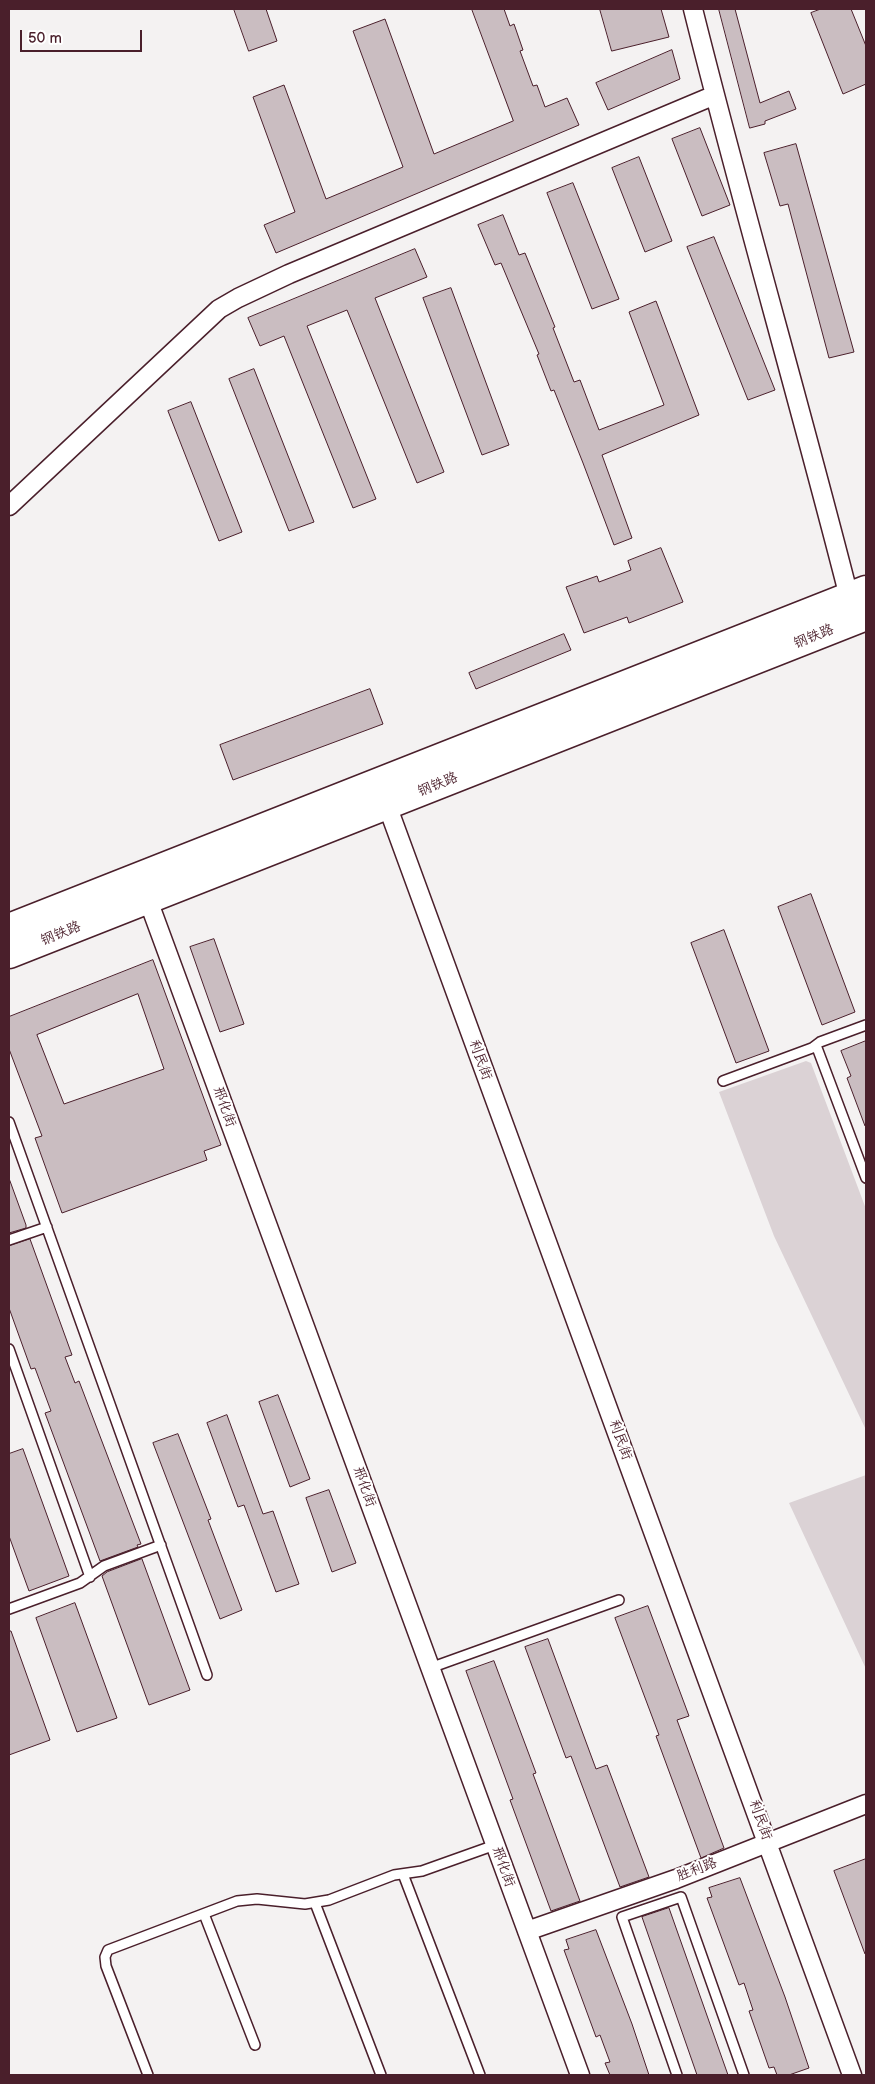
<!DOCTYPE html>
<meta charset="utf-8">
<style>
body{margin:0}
#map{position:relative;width:875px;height:2084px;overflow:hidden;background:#f4f2f2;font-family:"Balsamiq Sans",sans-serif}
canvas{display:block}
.frame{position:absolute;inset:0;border:10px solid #4a1f2b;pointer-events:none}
.scale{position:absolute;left:20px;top:30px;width:122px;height:22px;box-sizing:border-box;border:2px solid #4a1f2b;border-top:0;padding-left:6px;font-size:15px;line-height:18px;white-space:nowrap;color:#4a1f2b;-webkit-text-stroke:4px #fff;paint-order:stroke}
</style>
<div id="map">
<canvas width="875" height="2084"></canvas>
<div class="frame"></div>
<div class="scale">50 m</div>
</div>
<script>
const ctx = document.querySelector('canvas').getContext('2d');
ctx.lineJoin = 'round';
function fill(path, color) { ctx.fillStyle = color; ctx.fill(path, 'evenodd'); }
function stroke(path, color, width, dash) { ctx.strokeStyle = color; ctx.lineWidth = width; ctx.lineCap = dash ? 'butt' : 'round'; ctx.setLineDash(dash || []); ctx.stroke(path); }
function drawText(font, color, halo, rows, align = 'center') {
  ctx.font = font + ' "Balsamiq Sans","LXGW WenKai TC",sans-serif'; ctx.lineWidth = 4; ctx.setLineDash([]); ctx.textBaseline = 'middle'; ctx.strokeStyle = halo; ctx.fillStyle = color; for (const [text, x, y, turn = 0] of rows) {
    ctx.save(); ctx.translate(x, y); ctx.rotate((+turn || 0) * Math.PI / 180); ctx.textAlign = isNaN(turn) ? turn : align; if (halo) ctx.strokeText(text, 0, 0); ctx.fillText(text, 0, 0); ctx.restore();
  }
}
const green = new Path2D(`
 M806,1061L811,1063L866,1209V1430L774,1236L719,1092Z
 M866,1475V1669L789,1503Z`);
const building = new Path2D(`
 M234,9H266L277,41L249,51Z
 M472,9H504L510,26L514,24L523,50L520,51L533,86L537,85L545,107L567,98L579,125L276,253L264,225L295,212L253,97L284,85L326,199L403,167L353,31L385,19L434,154L513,121Z
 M600,9H661L669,37L612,51Z
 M719,9H735L760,103L789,91L796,109L765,121V124L750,128Z
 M821,9H851L866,46V84L843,94L811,13Z
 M672,50L680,79L608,110L596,83Z
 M700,128L730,205L702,216L672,139Z
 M796,144L854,352L829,358L788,204L780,206L764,153Z
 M639,157L672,241L645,252L612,168Z
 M573,183L619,299L592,309L547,193Z
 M503,215L519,255L525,253L555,327L553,328L574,382L580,380L599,430L664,405L629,312L656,301L699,415L602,455L632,538L614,545L583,463L554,390L551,391L537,355L539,354L501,263L495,265L478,225Z
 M714,237L775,390L748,400L687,247Z
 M415,249L427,277L375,298L444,472L417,483L347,310L307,326L376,499L353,508L284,336L260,346L248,318Z
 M451,288L509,445L482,455L423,298Z
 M254,369L314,522L289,531L229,379Z
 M191,402L242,532L219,541L168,411Z
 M661,548L683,602L629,623L627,617L584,633L566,587L597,576L599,582L631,570L628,561Z
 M564,634L571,650L476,689L469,673Z
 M370,689L383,724L233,780L220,745Z
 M811,894L855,1012L822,1025L778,907Z
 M724,930L769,1051L736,1063L691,943Z
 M214,939L244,1024L220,1032L190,947Z
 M153,960L221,1145L204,1151L207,1160L62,1213L35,1138L42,1136L9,1049V1017ZM138,994L164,1069L64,1104L37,1035Z
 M866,1041V1126H865L847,1078L851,1076L841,1051Z
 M10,1181L26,1225V1228L9,1233V1182Z
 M30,1239L72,1355L65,1357L75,1383L79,1381L141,1544L137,1545L138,1547L100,1561L45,1413L51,1411L35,1368L31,1369L9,1308V1246Z
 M278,1395L310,1479L290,1487L259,1402Z
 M227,1415L263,1514L273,1511L299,1584L276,1592L244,1505L238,1507L207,1423Z
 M178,1434L211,1519L208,1520L242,1610L220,1619L153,1443Z
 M23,1449L69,1576L29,1591L9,1536V1454Z
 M329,1490L356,1563L332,1572L306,1498Z
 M142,1559L190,1690L149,1705L102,1576L107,1572Z
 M75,1603L117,1718L77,1732L36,1618Z
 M648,1606L689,1716L677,1720L724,1848L701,1858L656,1736L659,1735L615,1618Z
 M9,1631H11L50,1740L9,1755Z
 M548,1639L596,1769L607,1765L649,1877L620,1887L571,1756L566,1758L525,1647Z
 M494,1661L536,1773L533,1774L580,1901L551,1911L510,1800L513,1799L466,1671Z
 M866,1859V1954H865L834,1871Z
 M740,1878L785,1997L809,2068L789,2075H777L774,2067L769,2068L749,2011L753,2010L744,1983L739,1985L707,1898L712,1897L709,1888Z
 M669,1908L728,2075H697L642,1917Z
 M596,1930L632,2024L649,2075H610L605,2063L610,2062L600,2035L596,2037L564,1950L569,1949L566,1940Z`);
const service = new Path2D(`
 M816,1045L866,1178
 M723,1081L812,1048L820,1042L866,1025
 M9,1122L207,1675
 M9,1240L47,1227
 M9,1349L90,1577
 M9,1609L80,1583L104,1566L161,1545
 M430,1668L619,1600
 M403,1874L480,2075
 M315,1903L381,2075
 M204,1914L255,2045
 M148,2075L106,1966L105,1957L108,1950L237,1901L257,1899L305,1904L329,1900L394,1875L422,1871L495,1845
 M677,2075L622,1917L681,1897L744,2075`);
const minor = new Path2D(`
 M693,9C742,206 799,400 849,597
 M9,506L219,309L238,298L289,274L715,95
 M387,805L852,2075
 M148,900L580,2075
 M527,1931L676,1879L866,1804`);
const primary = new Path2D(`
 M9,928L866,590
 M9,954L866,616`);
const streetNames = [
 ["钢铁路",814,637,-22],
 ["钢铁路",438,785,-22],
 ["钢铁路",61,934,-22],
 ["利民街",480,1060,70],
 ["邢化街",224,1107,70],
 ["利民街",620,1440,70],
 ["邢化街",364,1487,70],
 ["利民街",760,1820,70],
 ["邢化街",503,1867,70],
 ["胜利路",697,1870,-21]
];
fill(green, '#dbd2d5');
fill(building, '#cabdc1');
stroke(building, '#4a1f2b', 1);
stroke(service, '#4a1f2b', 12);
stroke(minor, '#4a1f2b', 21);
stroke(primary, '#4a1f2b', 31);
stroke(service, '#fff', 9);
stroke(minor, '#fff', 18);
stroke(primary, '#fff', 28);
drawText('14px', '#4a1f2b', '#fff', streetNames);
</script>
